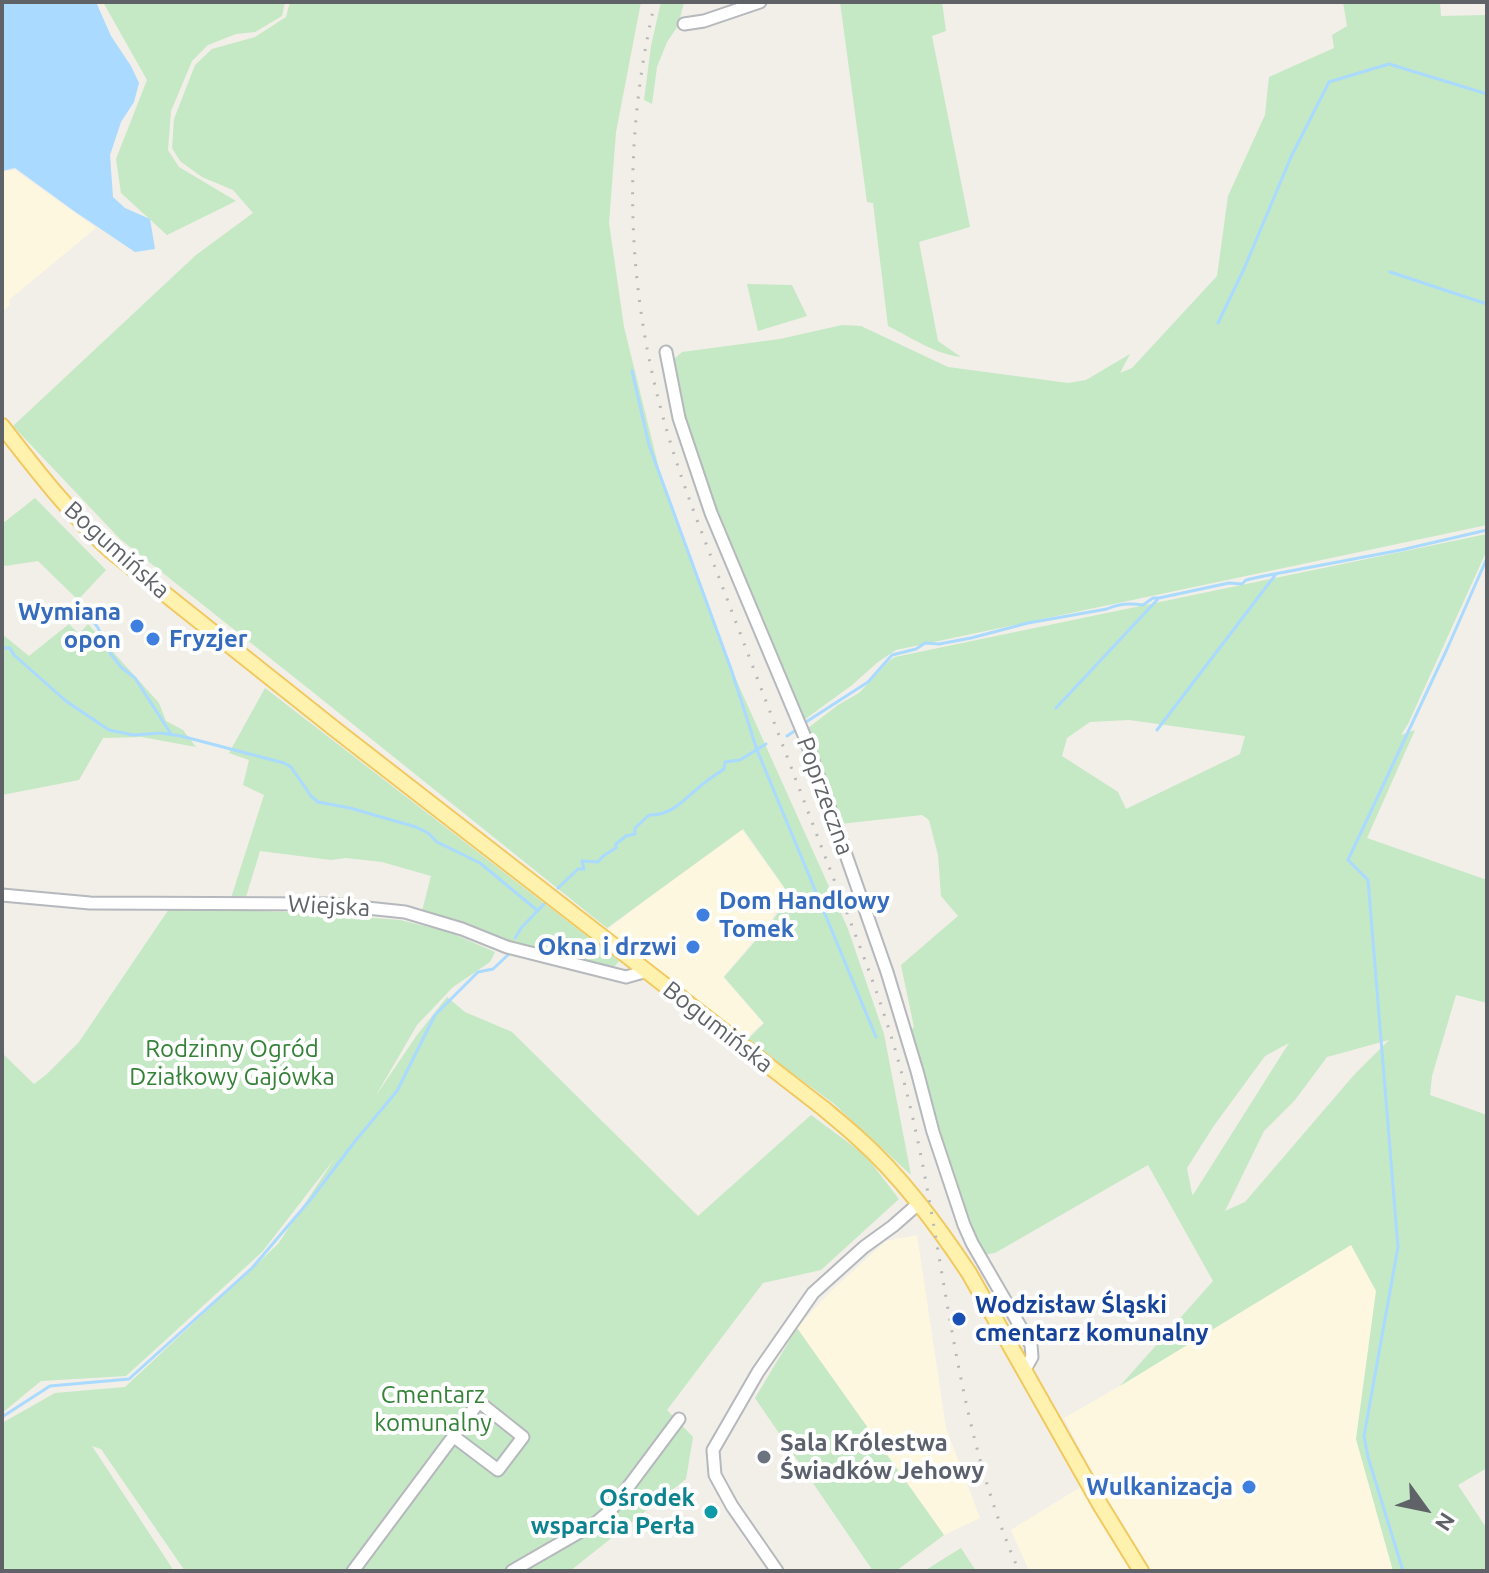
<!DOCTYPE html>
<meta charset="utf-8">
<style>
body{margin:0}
#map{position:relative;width:1489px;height:1573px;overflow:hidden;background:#f1efe8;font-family:Ubuntu,sans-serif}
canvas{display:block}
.frame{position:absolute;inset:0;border:4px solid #5f6368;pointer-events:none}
.north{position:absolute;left:1385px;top:1469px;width:80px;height:80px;-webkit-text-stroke:6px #fff;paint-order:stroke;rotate:123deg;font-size:22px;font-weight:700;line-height:32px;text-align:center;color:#5f6368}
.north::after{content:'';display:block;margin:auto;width:28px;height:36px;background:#5f6368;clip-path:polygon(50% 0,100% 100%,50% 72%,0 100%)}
</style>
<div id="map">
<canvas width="1489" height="1573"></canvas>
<div class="frame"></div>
<div class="north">N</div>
</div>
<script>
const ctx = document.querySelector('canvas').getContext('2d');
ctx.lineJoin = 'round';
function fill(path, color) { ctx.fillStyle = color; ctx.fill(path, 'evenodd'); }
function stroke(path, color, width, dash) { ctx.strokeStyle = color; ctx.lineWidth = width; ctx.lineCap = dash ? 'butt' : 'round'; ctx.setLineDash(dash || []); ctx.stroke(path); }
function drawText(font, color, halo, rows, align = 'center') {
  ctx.font = font + ' Ubuntu,sans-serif'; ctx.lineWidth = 8; ctx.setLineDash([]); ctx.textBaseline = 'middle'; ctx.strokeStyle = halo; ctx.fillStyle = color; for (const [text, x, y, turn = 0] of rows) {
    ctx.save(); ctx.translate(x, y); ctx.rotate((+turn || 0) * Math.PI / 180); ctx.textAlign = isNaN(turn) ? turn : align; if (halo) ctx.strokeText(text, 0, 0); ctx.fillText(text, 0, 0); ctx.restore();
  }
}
const commercial = new Path2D(`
 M15,170L96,228L9,300L10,305L2,313V172Z
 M742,830L788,894L771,920L723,977L763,1023L744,1040L607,930L671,880Z
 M917,1235L946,1428L980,1518L944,1535L797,1328L829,1293L886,1241Z
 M1351,1244L1376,1291L1356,1439L1393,1571H1029L1011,1530L1095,1478L1064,1418L1120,1386Z`);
const green = new Path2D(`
 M103,2H285L282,16L255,32L236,34L208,45L192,61L171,111L168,150L179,167L236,201L167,235L121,193L116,159L147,80Z
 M290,2H641L616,132L609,223L624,327L663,485L738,684L848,929L884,1034L911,1175L833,1103L747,1040L764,1023L724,977L772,922L789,894L743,829L607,928L314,693L120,539L13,426L196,255L253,213L233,190L202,177L180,161L172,148L174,119L195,65L212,49L255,37L286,17Z
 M661,2H684L678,26L667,42L657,67L652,104L644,100L651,46Z
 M840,2H942L946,31L932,36L970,227L919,242L938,341L961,357C935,354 912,338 888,326L873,203L867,202Z
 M1343,2H1440L1441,16L1487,15V525L896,650L878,662L852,685L804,720L725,534L688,432L672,361L682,352L780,339L842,325L861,326L948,367L1068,383L1086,380L1130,354L1120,373L1132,368L1217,276L1228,196L1265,115L1269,77L1334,48L1332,35L1347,26Z
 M747,284L792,285L807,316L758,331Z
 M35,498L106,570L78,600L38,561L5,566L2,561V524Z
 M1487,534V550L1408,724L1401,735L1415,730L1367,838L1487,880V1003L1456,995L1432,1076L1430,1095L1487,1115V1468L1458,1485L1487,1529V1571H1393L1356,1439L1376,1291L1351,1245L1120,1386L1213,1281L1148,1165L995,1253L982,1255L941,1139L910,1031L914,1027L901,965L958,916L941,896L938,855L929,820L922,815L840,824L808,728L838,705L859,693L889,661L895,657ZM1129,720L1245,736L1240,754L1126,809L1118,792L1062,756L1067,738L1090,722ZM1389,1040L1354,1075L1245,1202L1225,1211L1264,1131L1295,1100L1327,1057ZM1289,1043L1193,1195L1192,1194L1187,1168L1213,1127L1265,1056Z
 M69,624L79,634L88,624L159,703L166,721L183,730L196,747L142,737L103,738L79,780L2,795V634L29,656Z
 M265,688L619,961L614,967L594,965L509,944L471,927L422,911L431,876L382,862L346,858L331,860L260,851L245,900L231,898L264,795L243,785L249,760L229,753Z
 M169,909L296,912L400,920L449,932L495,952L490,962L453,987L417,1025L375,1097L417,1035L447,997L465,1012L512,1032L698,1216L811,1115L865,1155L899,1199L821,1270L763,1283L667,1410L693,1437L686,1479L570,1571H185L101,1449L92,1446L174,1571H2V1423L55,1393L125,1387L278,1244L335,1158L262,1252L126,1376L41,1381L2,1413V1053L34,1084L47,1074L79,1042Z
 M797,1328L944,1535L896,1571H873L755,1398Z
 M961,1548L976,1571H924Z`);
const water = new Path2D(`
 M2,2H96L111,36L131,66L139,83L134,102L121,122L110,155L113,197L125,208L150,219L155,249L135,252L74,211L15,168L2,171Z`);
const stream = new Path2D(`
 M1390,272L1487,304
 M1218,323L1244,269L1291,157L1329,82L1389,64L1487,94
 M632,371L649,445L731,669L757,750L876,1037
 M82,605L98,628L110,653L121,667L135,678L171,734
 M2,648H10L14,655L66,701L109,730L133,735L161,733L181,736L284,763L291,767L311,796L318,802L350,808L416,827L428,833L437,842L480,863L538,911
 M1056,708L1157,600
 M806,722L868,682L892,655L916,649L925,643L939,644L971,638L1028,623L1107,609C1119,603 1130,603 1143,605L1153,598H1159L1229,583L1242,584L1246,580L1264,576L1401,550L1487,530
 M1157,730L1276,574
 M787,736L796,730
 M558,888L578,869H584L582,861L598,862L603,856L616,848V844L626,836L635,834V828L649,815C673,816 685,798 703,784C709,779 717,774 724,769L725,762L740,760L766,744
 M515,938L522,927L544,904
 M2,1417L50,1386L129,1379L252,1268L311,1199L356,1140L397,1091L435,1015L478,972L493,969L509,954
 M1403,1571L1368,1457L1364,1436L1398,1247L1368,880L1348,860L1447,649L1487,558`);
const minor = new Path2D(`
 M684,24L704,21L760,2
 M666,352L679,418L711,513L804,735L887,972L917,1071L933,1132L964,1225L972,1243L1031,1345L1032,1357L1024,1371
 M2,895L90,903L329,904L405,912L462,929L507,947L614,974L626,977L647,971
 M353,1571L479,1402L523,1437L498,1470L453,1436
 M512,1571L597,1522L611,1510L679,1419
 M777,1571L732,1506L715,1475L713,1450L758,1372L813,1293L864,1247L893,1226L918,1204`);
const major = new Path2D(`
 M2,426C36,470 70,514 111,551L336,730L823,1108C835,1118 846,1127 857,1137C901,1176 937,1225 969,1273L1101,1506L1141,1571`);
const rail = new Path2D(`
 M655,2C625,129 625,262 656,390C666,431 679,472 694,512C737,625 780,738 823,851C850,922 880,993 900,1067C946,1233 948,1411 1019,1571`);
const markers = [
 [137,626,8,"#3f7fe0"],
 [153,639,8,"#3f7fe0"],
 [703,915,8,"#3f7fe0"],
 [693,947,8,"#3f7fe0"],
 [959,1319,8,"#1a4fb4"],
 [764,1457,8,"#6b7280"],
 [1249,1487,8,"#3f7fe0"],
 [711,1512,8,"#0f9aa8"]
];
const streetNames = [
 ["Bogumińska",117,550,42],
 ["Poprzeczna",825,796,70],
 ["Wiejska",329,906,3],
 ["Bogumińska",718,1027,38]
];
const shopNames = [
 ["Wymiana",121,612],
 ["opon",121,640],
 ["Fryzjer",169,639,"left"],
 ["Dom Handlowy",719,901,"left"],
 ["Tomek",719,929,"left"],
 ["Okna i drzwi",677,947],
 ["Wulkanizacja",1233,1487]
];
const parkNames = [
 ["Rodzinny Ogród",232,1049],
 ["Działkowy Gajówka",232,1077],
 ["Cmentarz",433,1395],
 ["komunalny",433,1423]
];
const transitNames = [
 ["Wodzisław Śląski",975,1305],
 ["cmentarz komunalny",975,1333]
];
const worshipNames = [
 ["Sala Królestwa",780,1443],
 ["Świadków Jehowy",780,1471]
];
const cultureNames = [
 ["Ośrodek",695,1498],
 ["wsparcia Perła",695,1526]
];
fill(commercial, '#fef7e0');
fill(green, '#c5e8c5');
fill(water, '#aadaff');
stroke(stream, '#aadaff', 3);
stroke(minor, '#b5b8bc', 15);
stroke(major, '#f2c960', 18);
stroke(minor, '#fff', 11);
stroke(major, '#fff2af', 14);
stroke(rail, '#b6b7b8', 3, [2, 10]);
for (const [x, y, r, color] of markers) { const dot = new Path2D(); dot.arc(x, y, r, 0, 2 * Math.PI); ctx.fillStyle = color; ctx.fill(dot); stroke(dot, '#fff', 3); }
drawText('24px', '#5f6368', '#fff', streetNames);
drawText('bold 24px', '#366cbe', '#fff', shopNames, 'right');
drawText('24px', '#348238', '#fff', parkNames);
drawText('bold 24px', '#164399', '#fff', transitNames, 'left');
drawText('bold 24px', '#5b616d', '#fff', worshipNames, 'left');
drawText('bold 24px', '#0d838f', '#fff', cultureNames, 'right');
</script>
